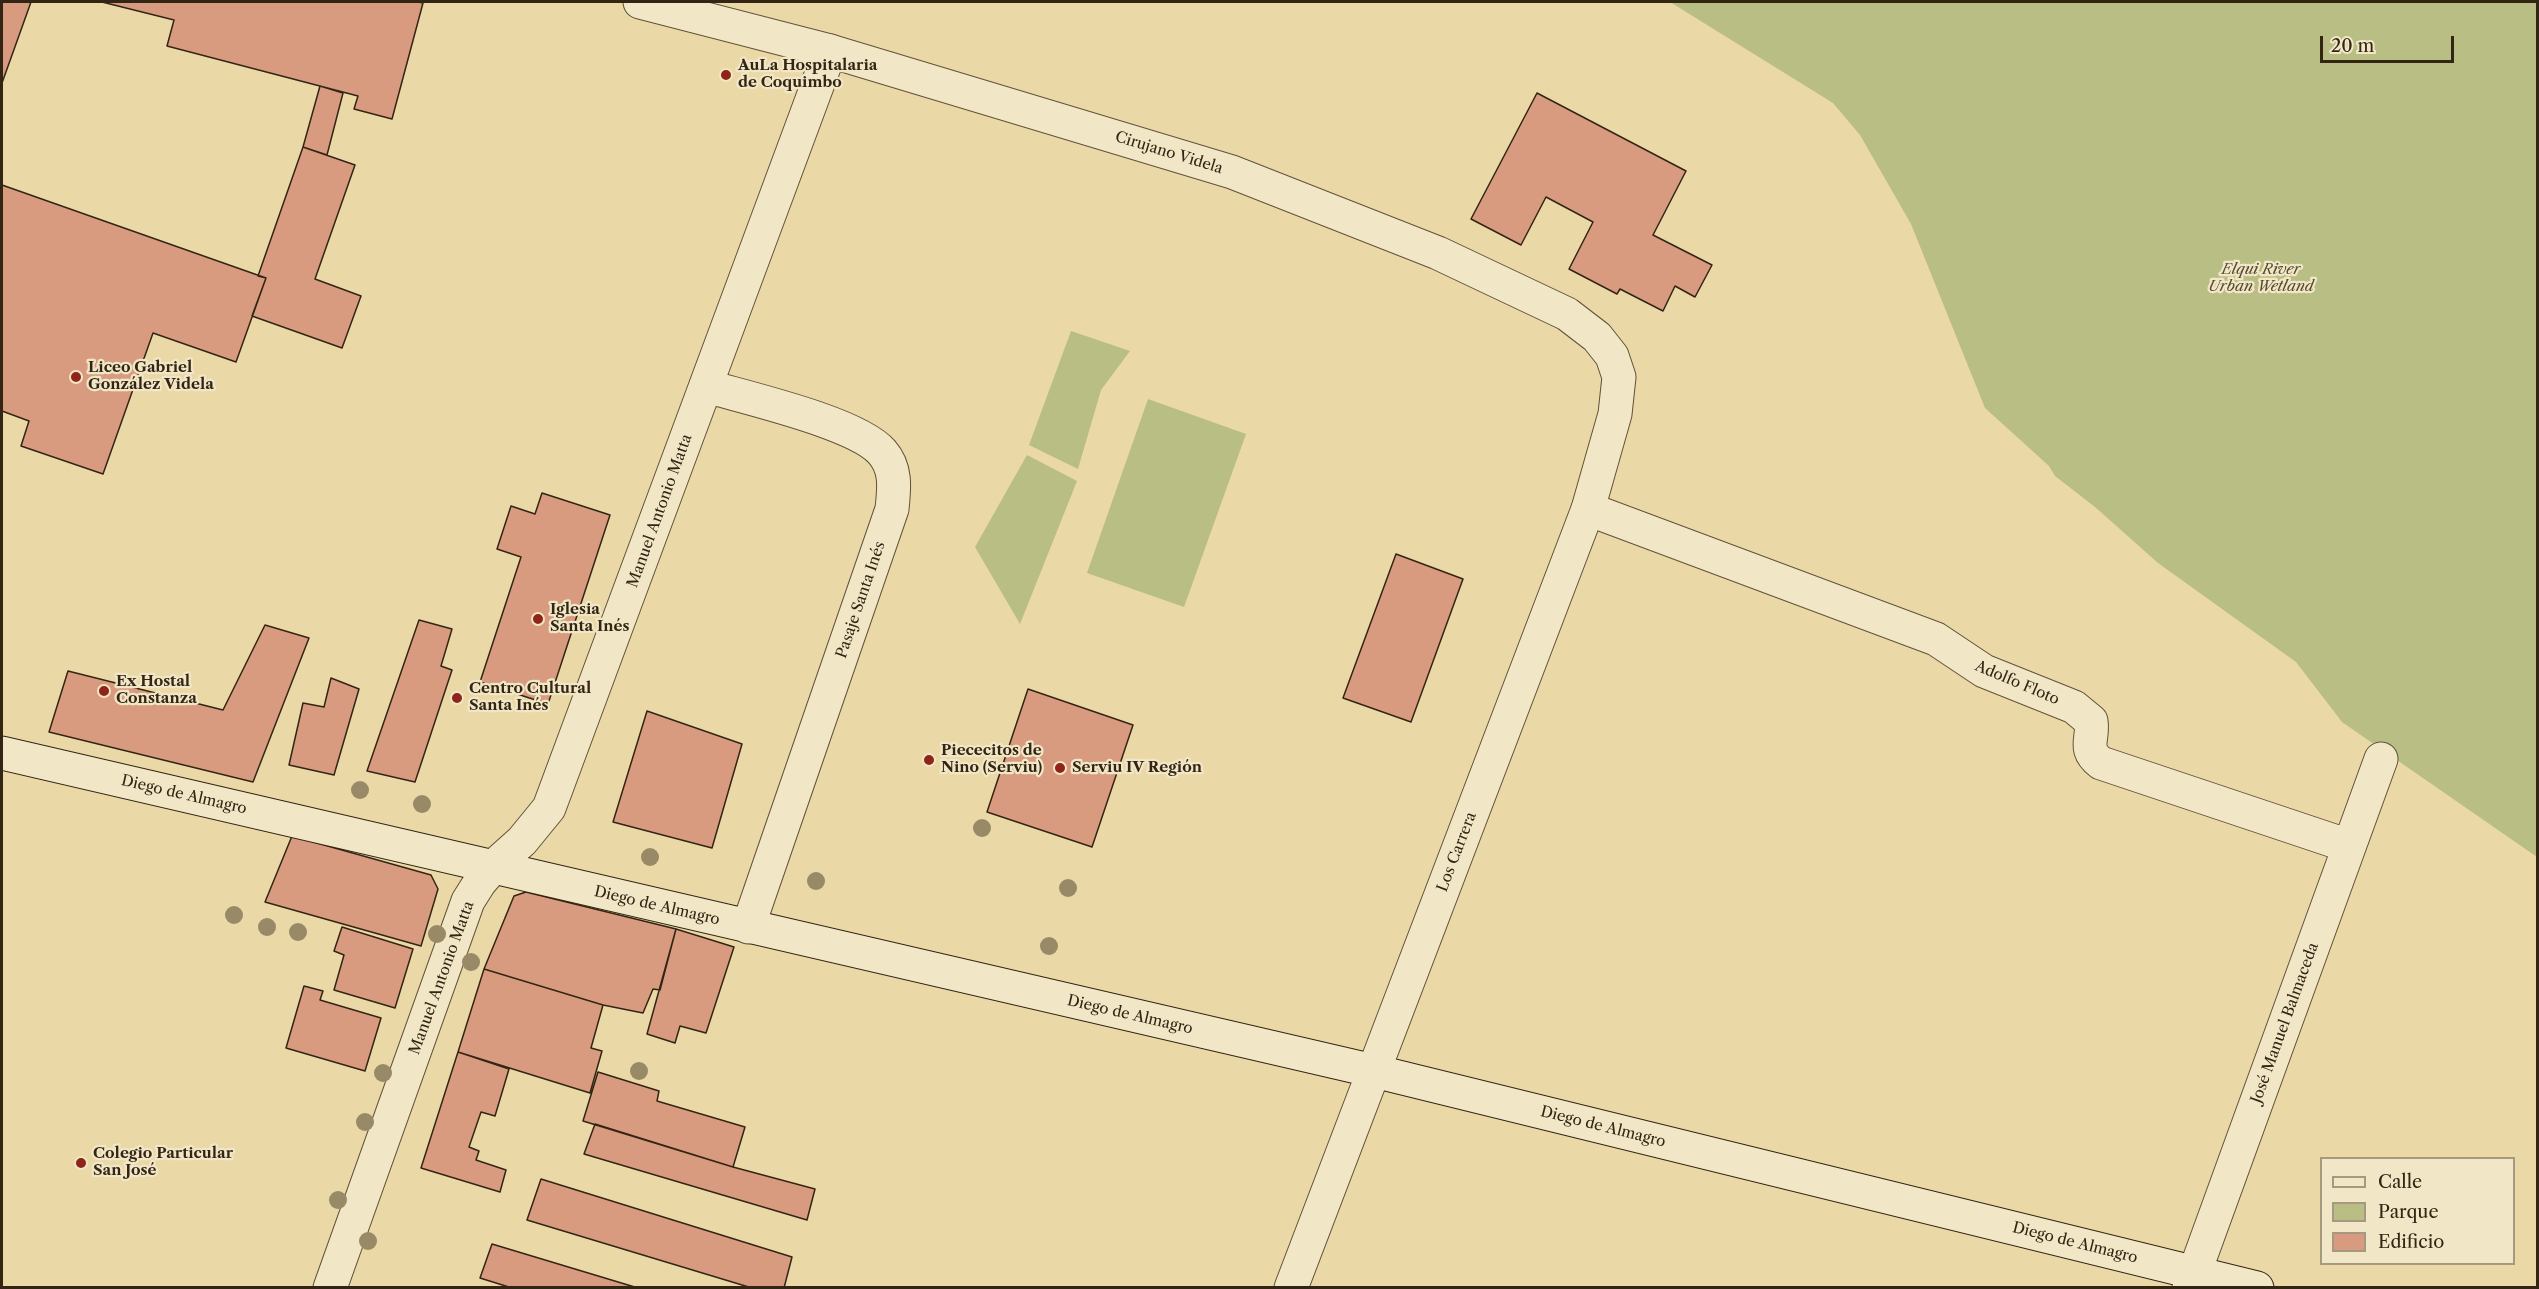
<!DOCTYPE html>
<meta charset="utf-8">
<style>
body{margin:0}
#map{position:relative;width:2539px;height:1289px;overflow:hidden;background:#ead8a7;font-family:"Libre Caslon Text",serif}
canvas{display:block}
.frame{position:absolute;inset:0;border:3px solid #332514;pointer-events:none}
.legend{position:absolute;left:2320px;top:1157px;width:195px;height:108px;box-sizing:border-box;background:#f1e6c6;border:2px solid #a5997f;margin:0;padding:8px 10px;list-style:none;font-size:18px;color:#332514}
.legend li{display:flex;align-items:center;gap:12px;height:30px}
.legend b{width:30px;border:2px solid #a5997f}
.scale{position:absolute;left:2320px;top:36px;width:134px;height:27px;box-sizing:border-box;border:3px solid #332514;border-top:0;padding-left:8px;font-size:18px;line-height:21px;white-space:nowrap;color:#332514;-webkit-text-stroke:4px #f1e6c6;paint-order:stroke}
</style>
<div id="map">
<canvas width="2539" height="1289"></canvas>
<div class="frame"></div>
<ul class="legend">
<li><b style="height:8px;background:#f1e6c6"></b>Calle</li>
<li><b style="height:16px;background:#b9be85"></b>Parque</li>
<li><b style="height:16px;background:#d89b7f"></b>Edificio</li>
</ul>
<div class="scale">20 m</div>
</div>
<script>
const ctx = document.querySelector('canvas').getContext('2d');
ctx.lineJoin = 'round';
function fill(path, color) { ctx.fillStyle = color; ctx.fill(path, 'evenodd'); }
function stroke(path, color, width, dash) { ctx.strokeStyle = color; ctx.lineWidth = width; ctx.lineCap = dash ? 'butt' : 'round'; ctx.setLineDash(dash || []); ctx.stroke(path); }
function drawText(font, color, halo, rows, align = 'center') {
  ctx.font = font + ' "Libre Caslon Text",serif'; ctx.lineWidth = 4.5; ctx.setLineDash([]); ctx.textBaseline = 'middle'; ctx.strokeStyle = halo; ctx.fillStyle = color; for (const [text, x, y, turn = 0] of rows) {
    ctx.save(); ctx.translate(x, y); ctx.rotate((+turn || 0) * Math.PI / 180); ctx.textAlign = isNaN(turn) ? turn : align; if (halo) ctx.strokeText(text, 0, 0); ctx.fillText(text, 0, 0); ctx.restore();
  }
}
const green = new Path2D(`
 M1670,2H2537V857L2342,722L2296,662L2158,563L2095,507L2055,476L2049,466L1985,408L1911,224L1860,135L1833,103Z
 M1071,331L1130,351L1101,390L1078,469L1029,445Z
 M1148,399L1246,434L1184,607L1087,573Z
 M1027,455L1077,481L1020,624L975,547Z`);
const building = new Path2D(`
 M2,2H31L2,83Z
 M102,2H418L423,3L392,119L354,109L358,96L167,46L174,20Z
 M320,86L343,93L327,155L303,147Z
 M1537,93L1686,171L1653,235L1712,265L1695,297L1675,286L1663,311L1620,289L1617,294L1569,269L1593,222L1546,197L1521,245L1471,219Z
 M303,147L355,165L315,279L361,296L342,348L252,316L266,278L258,276Z
 M2,185L266,278L236,362L153,333L103,474L21,446L29,421L2,411Z
 M542,493L610,515L548,704L480,682L521,557L497,549L511,506L535,514Z
 M1396,554L1463,579L1411,722L1343,698Z
 M419,620L452,629L441,666L452,670L415,782L367,771Z
 M265,625L309,638L253,782L49,732L68,671L223,710Z
 M331,678L359,689L334,775L289,765L303,703L324,707Z
 M1028,689L1133,725L1092,847L987,812Z
 M647,711L742,744L712,848L613,822Z
 M292,836L431,875L438,889L421,946L265,902Z
 M526,892L676,929L660,990L653,989L643,1013L603,1005L484,969L514,896Z
 M342,927L413,949L395,1008L334,990L344,955L334,951Z
 M676,929L734,947L706,1033L680,1026L675,1043L647,1034Z
 M484,969L603,1005L591,1048L602,1051L590,1093L458,1052Z
 M304,986L323,991L320,1000L381,1018L365,1071L286,1048Z
 M458,1052L509,1069L495,1116L481,1112L469,1147L479,1151L476,1160L506,1170L500,1192L421,1168Z
 M598,1072L659,1091L657,1101L745,1127L733,1167L583,1121Z
 M595,1124L733,1167L815,1189L807,1220L584,1154Z
 M541,1179L792,1257L784,1288H752L527,1220Z
 M492,1244L638,1288H512L480,1278Z`);
const minor = new Path2D(`
 M706,386C747,398 857,423 882,452C897,469 894,489 892,509L748,927
 M1588,509L1936,639L1984,671L2074,707L2091,721C2094,740 2082,748 2101,763L2349,846
 M493,867L522,841L549,808L830,51
 M2189,1288L2381,759`);
const tertiary = new Path2D(`
 M640,2L830,51L1232,172L1438,253L1567,314L1597,337L1612,356L1619,377L1615,414L1588,509L1291,1288
 M330,1288L468,901L480,882L493,867`);
const secondary = new Path2D(`
 M2,753L1374,1071L2257,1288`);
const trees = [
 [360,790],
 [422,804],
 [982,828],
 [650,857],
 [816,881],
 [1068,888],
 [234,915],
 [267,927],
 [298,932],
 [437,934],
 [1049,946],
 [471,962],
 [639,1071],
 [383,1073],
 [365,1122],
 [338,1200],
 [368,1241]
];
const markers = [
 [726,75,6,"#8f2418"],
 [76,377,6,"#8f2418"],
 [538,619,6,"#8f2418"],
 [104,691,6,"#8f2418"],
 [457,698,6,"#8f2418"],
 [929,760,6,"#8f2418"],
 [1060,768,6,"#8f2418"],
 [81,1163,6,"#8f2418"]
];
const poiNames = [
 ["AuLa Hospitalaria",738,66],
 ["de Coquimbo",738,83],
 ["Liceo Gabriel",88,368],
 ["González Videla",88,385],
 ["Iglesia",550,610],
 ["Santa Inés",550,627],
 ["Ex Hostal",116,682],
 ["Constanza",116,699],
 ["Centro Cultural",469,689],
 ["Santa Inés",469,706],
 ["Piececitos de",941,751],
 ["Nino (Serviu)",941,768],
 ["Serviu IV Región",1072,768],
 ["Colegio Particular",93,1154],
 ["San José",93,1171]
];
const streetNames = [
 ["Cirujano Videla",1169,153,17],
 ["Manuel Antonio Matta",660,511,-70],
 ["Pasaje Santa Inés",861,600,-71],
 ["Adolfo Floto",2017,683,23],
 ["Diego de Almagro",184,795,13],
 ["Los Carrera",1457,852,-69],
 ["Diego de Almagro",657,906,13],
 ["Manuel Antonio Matta",442,978,-70],
 ["Diego de Almagro",1130,1015,13],
 ["José Manuel Balmaceda",2285,1023,-70],
 ["Diego de Almagro",1603,1127,14],
 ["Diego de Almagro",2075,1243,14]
];
const parkNames = [
 ["Elqui River",2261,270],
 ["Urban Wetland",2261,287]
];
fill(green, '#b9be85');
fill(building, '#d89b7f');
stroke(building, '#332514', 1.5);
stroke(minor, '#615239', 35);
stroke(tertiary, '#615239', 35);
stroke(secondary, '#332514', 35);
stroke(minor, '#f1e6c6', 33);
stroke(tertiary, '#f1e6c6', 33);
stroke(secondary, '#f1e6c6', 33);
ctx.fillStyle = '#988a66';
for (const [x, y] of trees) { ctx.beginPath(); ctx.arc(x, y, 9, 0, 2 * Math.PI); ctx.fill(); }
for (const [x, y, r, color] of markers) { const dot = new Path2D(); dot.arc(x, y, r, 0, 2 * Math.PI); ctx.fillStyle = color; ctx.fill(dot); stroke(dot, '#f1e6c6', 2); }
drawText('bold 15px', '#332514', '#f1e6c6', poiNames, 'left');
drawText('15px', '#332514', '#f1e6c6', streetNames);
drawText('italic 15px', '#544b30', '#f1e6c6', parkNames);
</script>
